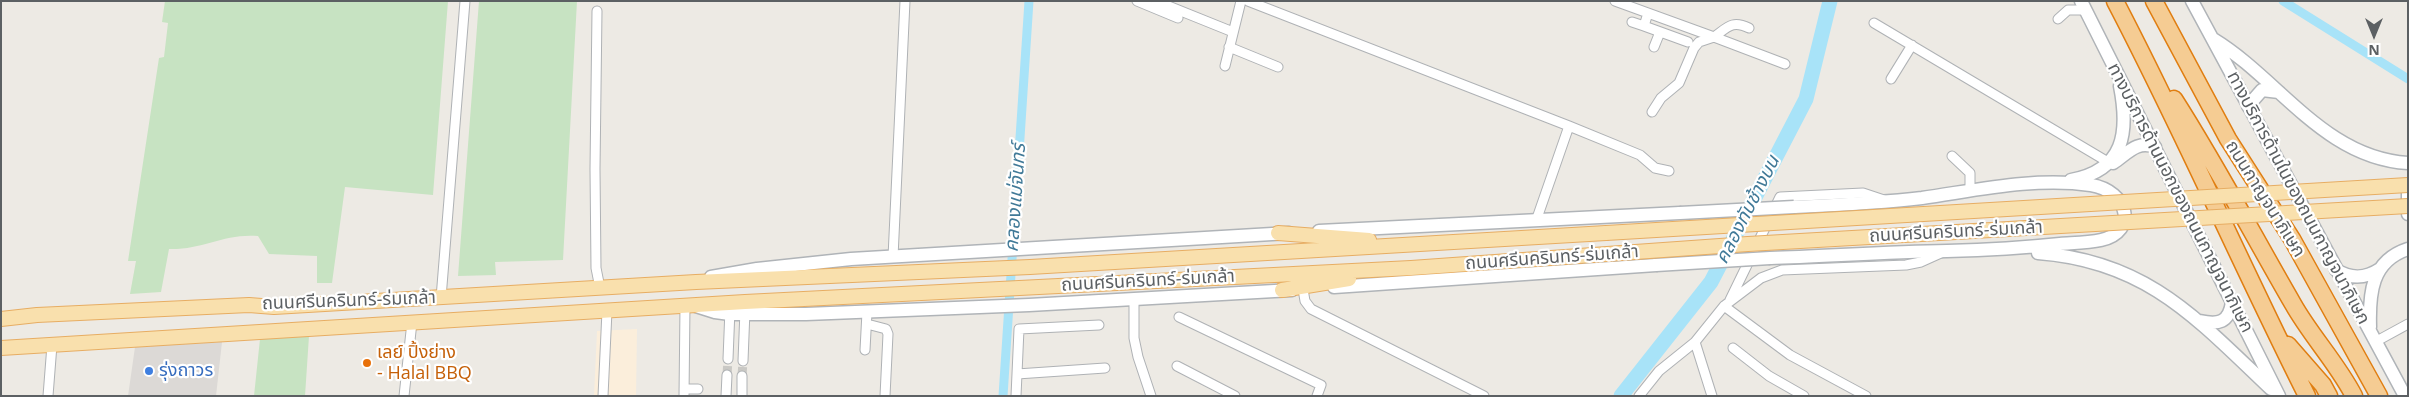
<!DOCTYPE html>
<meta charset="utf-8">
<style>
body{margin:0}
#map{position:relative;width:2409px;height:397px;overflow:hidden;background:#edeae4;font-family:"Open Sans",sans-serif}
canvas{display:block}
.frame{position:absolute;inset:0;border:2px solid #5c6063;pointer-events:none}
.north{position:absolute;left:2349px;top:10px;width:50px;height:50px;-webkit-text-stroke:4px #fff;paint-order:stroke;rotate:180deg;font-size:14px;font-weight:700;line-height:20px;text-align:center;color:#5c6063}
.north::after{content:'';display:block;margin:auto;width:18px;height:22px;background:#5c6063;clip-path:polygon(50% 0,100% 100%,50% 72%,0 100%)}
</style>
<div id="map">
<canvas width="2409" height="397"></canvas>
<div class="frame"></div>
<div class="north">N</div>
</div>
<script>
const ctx = document.querySelector('canvas').getContext('2d');
ctx.lineJoin = 'round';
function fill(path, color) { ctx.fillStyle = color; ctx.fill(path, 'evenodd'); }
function stroke(path, color, width, dash) { ctx.strokeStyle = color; ctx.lineWidth = width; ctx.lineCap = dash ? 'butt' : 'round'; ctx.setLineDash(dash || []); ctx.stroke(path); }
function drawText(font, color, halo, rows, align = 'center') {
  ctx.font = font + ' "Open Sans","Noto Sans Thai",sans-serif'; ctx.lineWidth = 4.5; ctx.setLineDash([]); ctx.textBaseline = 'middle'; ctx.strokeStyle = halo; ctx.fillStyle = color; for (const [text, x, y, turn = 0] of rows) {
    ctx.save(); ctx.translate(x, y); ctx.rotate((+turn || 0) * Math.PI / 180); ctx.textAlign = isNaN(turn) ? turn : align; if (halo) ctx.strokeText(text, 0, 0); ctx.fillText(text, 0, 0); ctx.restore();
  }
}
const commercial = new Path2D(`
 M637,329L636,396H594L597,331Z`);
const industrial = new Path2D(`
 M222,342L216,396H128L135,347Z`);
const green = new Path2D(`
 M165,1H448L433,195L345,187L332,283H317V256L269,254L258,236C225,233 202,250 169,249L161,292L130,294L136,261H128L159,58L164,57L168,23L162,22Z
 M479,1H577L563,260L495,262L496,275L458,276Z
 M309,336L305,396H254L260,339Z`);
const canal = new Path2D(`
 M2283,1L2408,79
 M1003,396L1029,1`);
const river = new Path2D(`
 M1621,396L1711,282L1806,99L1830,1`);
const minorTunnel = new Path2D(`
 M727,375L728,359
 M742,376L743,361`);
const minor = new Path2D(`
 M1137,1L1178,18
 M1156,1L1233,32
 M1248,1L1569,126L1640,155L1655,168L1669,171
 M1615,1L1714,37C1728,27 1732,20 1749,28
 M597,11L595,169L596,268L600,288
 M2058,19L2068,10H2086
 M1632,22L1644,26L1648,13
 M1874,23L2108,162
 M1644,26L1688,42
 M1229,47L1278,67
 M1654,47L1660,32
 M1225,66L1241,1
 M1891,79L1912,45
 M1652,112L1661,98L1679,83L1694,48L1699,42L1714,37L1785,64
 M1952,156L1970,173V191
 M1536,221L1569,126
 M893,257L905,1
 M1303,289L1305,301L1311,309L1484,396
 M441,298L465,1
 M1134,299V338L1138,357L1151,396
 M1730,300L1780,197L1863,193L1884,200
 M1724,306L1790,355L1866,396
 M1179,317L1321,385L1317,396
 M867,324L886,329L888,334L885,396
 M1695,342L1712,396
 M2375,342L2408,324
 M1733,348L1769,376L1804,396
 M865,350L867,312
 M728,359L730,309
 M743,361L745,310
 M1177,366L1235,396
 M1017,374L1105,368
 M684,389H698
 M48,396L52,345
 M404,396L412,322
 M603,396L607,311
 M684,396L685,306
 M726,396L727,375
 M742,396V376
 M1016,396L1019,329L1099,325
 M1639,396L1659,371L1695,342L1724,306L1761,278L1782,270L1906,265L1921,262L1941,253`);
const secondary = new Path2D(`
 M2081,1L2279,396
 M2192,1L2405,396
 M2213,39C2279,79 2324,158 2408,163
 M2248,106L2262,90L2279,92
 M2113,163C2128,153 2137,140 2155,147
 M2071,180C2125,170 2129,132 2120,86
 M2408,187V214
 M1319,231L1680,213
 M2038,253C2147,261 2197,319 2271,389
 M1770,258C1829,256 1888,252 1947,251C1985,250 2022,248 2060,244C2073,243 2088,243 2101,240C2139,231 2128,191 2091,185C2034,177 1978,190 1922,198C1880,203 1837,205 1794,207
 M2336,270C2351,279 2365,279 2380,269
 M711,277L757,269L851,259L1289,233
 M1334,287L1656,265
 M696,306L715,312L730,314H806L1029,305L1292,290
 M2200,321C2218,325 2229,323 2232,302
 M2370,327C2369,294 2371,261 2408,249`);
const primary = new Path2D(`
 M1278,233L1369,240
 M1282,290L1349,279
 M1,319L37,315L249,305L274,307L696,282L1030,267L1606,233
 M1,348L745,302L1411,268L1607,254`);
const motorway = new Path2D(`
 M2115,1C2183,131 2241,265 2307,396
 M2154,1L2228,139L2292,239L2379,396
 M2174,99C2217,166 2253,235 2293,304C2311,336 2337,363 2354,396
 M2288,345L2323,385L2329,396`);
const secondaryBridge = new Path2D(`
 M1680,213L1794,207
 M1656,265L1770,258`);
const primaryBridge = new Path2D(`
 M1606,233L2408,185
 M1607,254L1748,244L2408,206`);
const markers = [
 [367,363,5,"#e8710a"],
 [149,371,5,"#3f7fe0"]
];
const streetNames = [
 ["ทางบริการด้านนอกของถนนกาญจนาภิเษก",2180,198,63],
 ["ทางบริการด้านในของถนนกาญจนาภิเษก",2298,198,62],
 ["ถนนกาญจนาภิเษก",2265,199,58],
 ["ถนนศรีนครินทร์-ร่มเกล้า",1956,232,-3],
 ["ถนนศรีนครินทร์-ร่มเกล้า",1552,258,-4],
 ["ถนนศรีนครินทร์-ร่มเกล้า",1148,281,-3],
 ["ถนนศรีนครินทร์-ร่มเกล้า",349,301,-2]
];
const foodNames = [
 ["เลย์ ปิ้งย่าง",377,353],
 ["- Halal BBQ",377,374]
];
const shopNames = [
 ["รุ่งถาวร",159,371]
];
const waterNames = [
 ["คลองแม่จันทร์",1016,198,-86],
 ["คลองทับช้างบน",1748,210,-63]
];
fill(commercial, '#fbeedb');
fill(industrial, '#dcd9d6');
fill(green, '#c7e3c2');
stroke(canal, '#a8e3f8', 9);
stroke(river, '#a8e3f8', 15);
stroke(minorTunnel, '#c9c8c4', 9, [9, 4.5]);
stroke(minor, '#afb2b5', 11);
stroke(secondary, '#b0b4b8', 15);
stroke(primary, '#e7ad63', 16);
stroke(motorway, '#e07e11', 19);
stroke(minor, '#fff', 9);
stroke(secondary, '#fff', 12);
stroke(primary, '#f9e0ad', 14);
stroke(motorway, '#f5cc93', 16);
stroke(secondaryBridge, '#b0b4b8', 15, []);
stroke(primaryBridge, '#e7ad63', 16, []);
stroke(secondaryBridge, '#fff', 12);
stroke(primaryBridge, '#f9e0ad', 14);
for (const [x, y, r, color] of markers) { const dot = new Path2D(); dot.arc(x, y, r, 0, 2 * Math.PI); ctx.fillStyle = color; ctx.fill(dot); stroke(dot, '#fff', 2); }
drawText('18px', '#5c6063', '#fff', streetNames);
drawText('18px', '#c56008', '#fff', foodNames, 'left');
drawText('18px', '#366cbe', '#fff', shopNames, 'left');
drawText('italic 19px', '#417a98', '#fff', waterNames);
</script>
